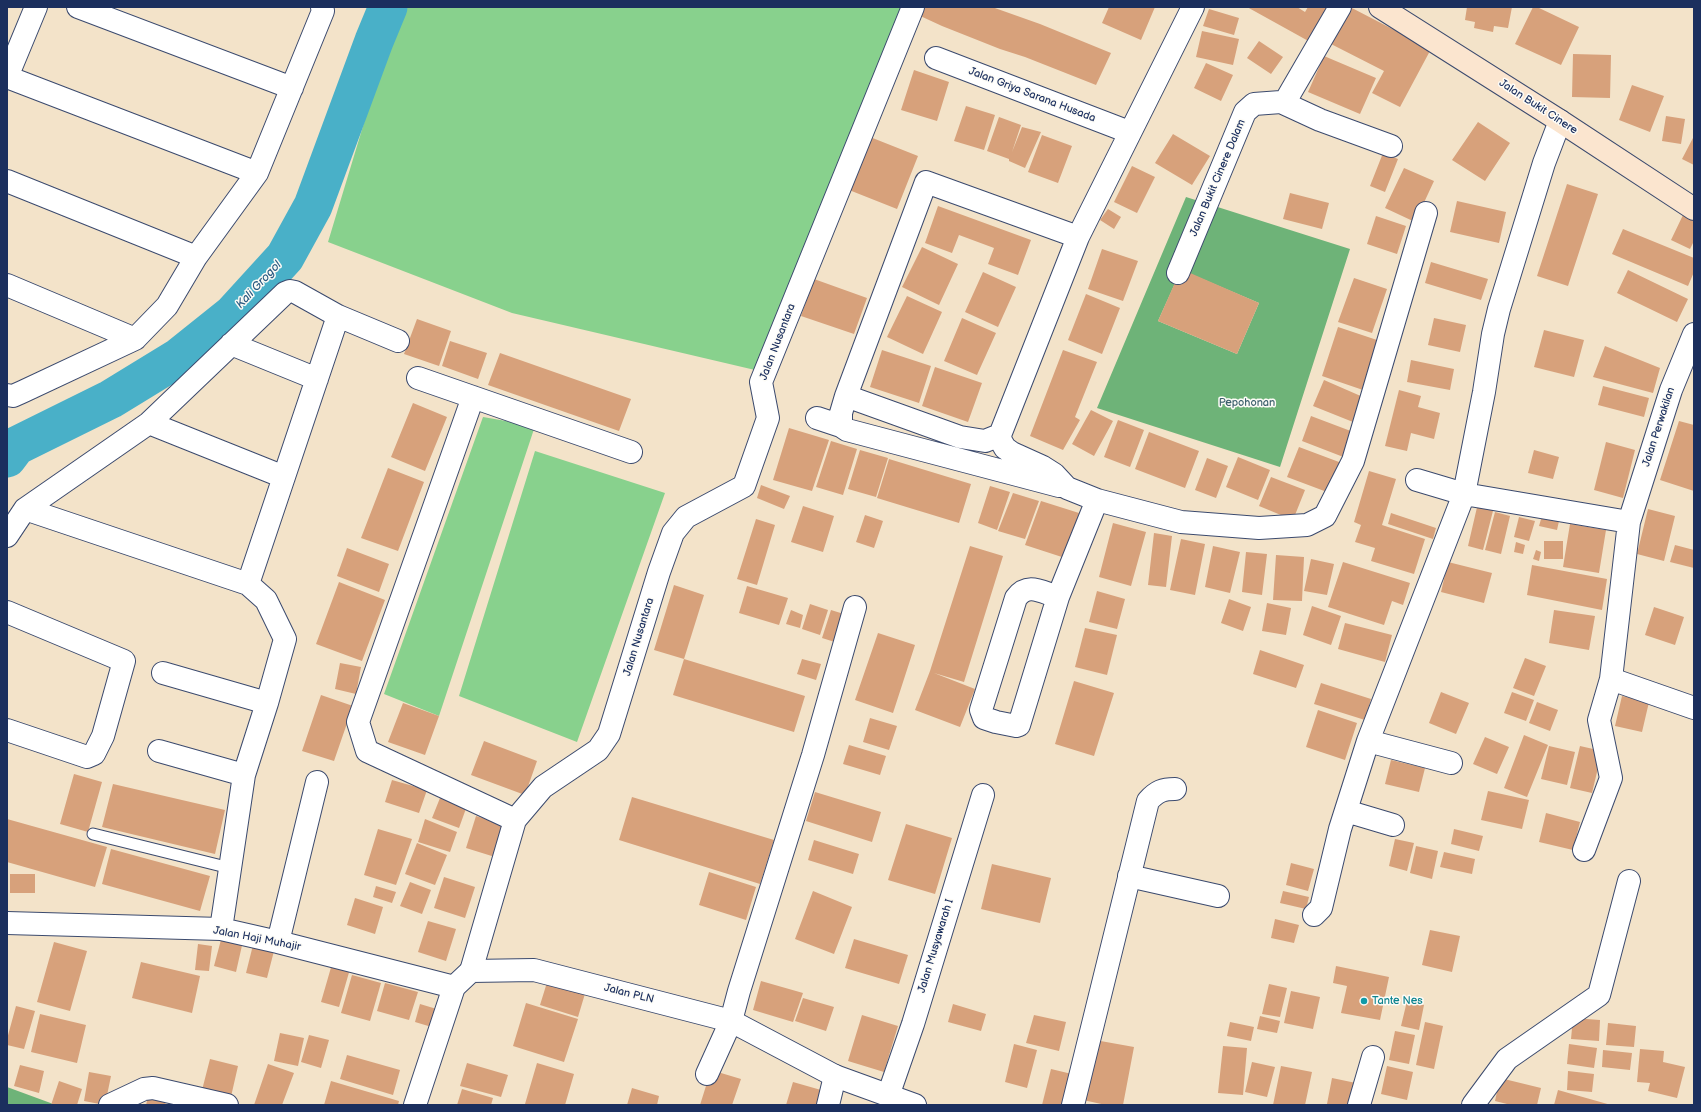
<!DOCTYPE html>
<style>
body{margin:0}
#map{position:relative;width:1701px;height:1112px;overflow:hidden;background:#f3e3c9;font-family:"Balsamiq Sans",sans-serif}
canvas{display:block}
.frame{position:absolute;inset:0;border:8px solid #1b2f5e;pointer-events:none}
</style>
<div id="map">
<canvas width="1701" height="1112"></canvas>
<div class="frame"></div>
</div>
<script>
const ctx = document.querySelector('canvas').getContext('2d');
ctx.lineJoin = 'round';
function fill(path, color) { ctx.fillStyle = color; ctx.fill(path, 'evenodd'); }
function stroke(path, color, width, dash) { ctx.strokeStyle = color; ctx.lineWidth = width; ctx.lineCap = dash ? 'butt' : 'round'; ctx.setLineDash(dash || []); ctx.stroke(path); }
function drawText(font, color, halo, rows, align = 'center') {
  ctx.font = font + ' "Balsamiq Sans",sans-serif'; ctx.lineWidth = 3; ctx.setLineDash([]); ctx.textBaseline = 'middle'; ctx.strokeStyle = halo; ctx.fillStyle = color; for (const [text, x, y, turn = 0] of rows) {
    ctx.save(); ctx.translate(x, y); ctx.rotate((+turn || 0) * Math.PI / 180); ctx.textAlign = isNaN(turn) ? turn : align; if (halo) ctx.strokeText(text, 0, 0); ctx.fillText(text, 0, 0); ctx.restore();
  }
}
const green = new Path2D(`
 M399,7H908L755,370L512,313L328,242Z
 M483,417L535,426L439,716L384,694Z
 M535,451L665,493L577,742L459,696Z`);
const forest = new Path2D(`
 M1186,197L1350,249L1280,467L1097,408ZM1181,270L1259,303L1237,354L1158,321Z
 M7,1087L56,1105H7Z`);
const river = new Path2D(`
 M7,458L16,446L111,399L178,358L233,314L285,257L313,206L374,41L388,7`);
const building = new Path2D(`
 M919,7H992L1040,24L1111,53L1096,85L1025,57L1000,49L942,26L916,14Z
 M1109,7H1155L1141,40L1102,23Z
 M1247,7H1297L1305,12L1308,7H1334L1312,43Z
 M1350,7L1431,49L1400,107L1372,93L1384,71L1331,44Z
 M1467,7H1512L1508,28L1494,26L1493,32L1474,28L1475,22L1465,20Z
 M1533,7H1537L1579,27L1561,65L1515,44Z
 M1209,9L1239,18L1234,35L1203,26Z
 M1202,31L1239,39L1233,65L1196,57Z
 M1259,41L1283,57L1271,74L1247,58Z
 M1573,54L1611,55L1610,98L1572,97Z
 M1324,56L1376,78L1360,114L1308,92Z
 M1206,63L1233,75L1221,101L1194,88Z
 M914,70L949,82L937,121L901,110Z
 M1632,85L1664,96L1650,132L1619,120Z
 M966,106L995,115L984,150L954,141Z
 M1666,116L1685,119L1681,144L1662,141Z
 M999,117L1021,125L1012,152L1022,127L1041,132L1025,168L1009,161V159L987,151Z
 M1478,122L1510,143L1485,181L1452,160Z
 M1173,134L1210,156L1192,185L1155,163Z
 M865,135L918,156L897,209L844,188Z
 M1042,135L1072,146L1058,183L1028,172Z
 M1694,136V165L1682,159Z
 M1383,153L1398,159L1385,192L1370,186Z
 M1132,166L1155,177L1137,213L1114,202Z
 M1404,168L1434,181L1415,222L1385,208Z
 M1567,184L1598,194L1568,286L1537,276Z
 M1290,193L1329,203L1322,229L1283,219Z
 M1457,201L1506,212L1499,243L1450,232Z
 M938,206L1031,240L1018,275L988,264L994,248L959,235L952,253L925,243Z
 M1108,209L1121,217L1114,229L1100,220Z
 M1683,215L1694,220V241L1690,249L1671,240Z
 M1376,216L1406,226L1397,254L1367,244Z
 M1623,229L1694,258V272L1688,286L1612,254Z
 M922,247L958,264L939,305L902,287Z
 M1102,249L1138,261L1123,301L1088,289Z
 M1431,262L1488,279L1481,300L1425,283Z
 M1181,269L1259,303L1237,354L1158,321Z
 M1628,270L1688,299L1677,322L1617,293Z
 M983,272L1016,287L998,327L965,312Z
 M1354,278L1387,289L1372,333L1338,322Z
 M814,279L867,298L854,334L801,316Z
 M1086,294L1120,308L1102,354L1068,340Z
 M907,296L942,312L923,354L887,337Z
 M962,318L996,333L977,375L944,361Z
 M1434,318L1466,325L1460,352L1428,345Z
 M417,319L451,331L439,366L404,354Z
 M1338,327L1380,341L1363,390L1322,376Z
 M1544,330L1584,340L1574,377L1534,367Z
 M450,341L487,353L478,379L442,366Z
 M1605,346L1660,368L1653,393L1593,377Z
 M882,350L931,366L919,403L870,387Z
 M1063,350L1097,362L1075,417L1080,420L1063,450L1030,436Z
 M500,353L631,399L619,431L488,385Z
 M1411,360L1454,369L1450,390L1407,382Z
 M935,367L982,383L968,422L922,406Z
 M1324,380L1363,397L1353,422L1313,406Z
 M1603,386L1649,398L1644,417L1598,405Z
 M1399,390L1421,396L1418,407L1440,413L1434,439L1411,433L1407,451L1385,446Z
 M413,403L447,417L425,471L391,457Z
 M1091,410L1113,421L1094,456L1072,444Z
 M1311,416L1356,433L1346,458L1302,441Z
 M1118,420L1144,430L1130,467L1104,457Z
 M1679,421L1694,425V491L1660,480Z
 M789,428L829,440L812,491L773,480Z
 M1149,432L1199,451L1185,488L1135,469Z
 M831,441L857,449L843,495L816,487Z
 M1606,442L1635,450L1623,498L1594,490Z
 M1299,447L1347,465L1335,495L1287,477Z
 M860,450L888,458L876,497L848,489Z
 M1534,450L1559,457L1553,479L1528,473Z
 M1238,457L1270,470L1258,500L1226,487Z
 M1207,458L1228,466L1216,498L1195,490Z
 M889,459L971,484L959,523L877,498Z
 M388,468L424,482L398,551L361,538Z
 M1369,471L1396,479L1382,525L1425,539L1414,574L1371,561L1375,548L1355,542L1361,525L1354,522Z
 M1271,477L1305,490L1293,520L1259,506Z
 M761,485L790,496L784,509L757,498Z
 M990,486L1010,492L997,530L978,523Z
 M1013,493L1039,501L1025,539L998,531Z
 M1041,501L1079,513L1065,558L1025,545Z
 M1478,503L1494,507L1483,550L1468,546Z
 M803,506L834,516L823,552L791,542Z
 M1648,509L1675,516L1664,561L1637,554Z
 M1495,512L1510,516L1501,554L1485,550Z
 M1391,513L1436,528L1433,539L1388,524Z
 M865,515L883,521L874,548L856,542Z
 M1542,516L1559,521L1557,530L1539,526Z
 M1519,517L1535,521L1529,541L1514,537Z
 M756,519L775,525L757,585L737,579Z
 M1113,523L1146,532L1131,586L1099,577Z
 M1570,524L1606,530L1599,573L1563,567Z
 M1154,533L1172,536L1166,587L1148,585Z
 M1181,539L1205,544L1195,595L1170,590Z
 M1544,541H1563V559H1544Z
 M1516,542L1525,545L1523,554L1514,552Z
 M1675,545L1694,550V568L1670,562Z
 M970,546L1003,556L964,682L934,673L975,689L960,727L915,710L930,671Z
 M1213,546L1240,552L1230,593L1205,587Z
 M347,548L389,564L379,592L337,576Z
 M1536,550L1541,552L1539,561L1533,559Z
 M1246,552L1267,554L1262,595L1242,592Z
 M1276,555L1304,557L1302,601L1273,600Z
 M1311,559L1334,564L1327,595L1304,591Z
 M1343,562L1410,583L1403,605L1392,601L1384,625L1328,607Z
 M1448,562L1492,573L1484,603L1441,592Z
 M1532,565L1607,579L1602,610L1527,595Z
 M339,582L385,600L362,661L316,644Z
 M674,585L704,595L684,659L654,650Z
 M747,586L788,598L779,625L739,613Z
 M1097,591L1125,599L1117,629L1089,622Z
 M1229,599L1251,607L1243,631L1221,623Z
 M1267,603L1291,608L1286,635L1262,631Z
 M810,604L828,610L820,635L802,629Z
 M1312,606L1341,616L1331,645L1303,635Z
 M1654,607L1684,617L1675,645L1645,635Z
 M791,610L803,615L800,628L786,624Z
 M831,610L847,615L838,643L822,638Z
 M1554,610L1595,616L1589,650L1549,643Z
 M1345,623L1392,635L1385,662L1338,649Z
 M1085,628L1117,635L1107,675L1075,667Z
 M878,633L915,645L893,713L855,700Z
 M1260,650L1304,665L1296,688L1253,674Z
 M1525,658L1546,666L1534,696L1513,688Z
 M684,659L805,696L794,732L673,695Z
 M802,659L821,664L816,680L797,674Z
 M340,663L361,667L356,694L335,689Z
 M1074,681L1114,693L1094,756L1055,744Z
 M1321,683L1371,699L1365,720L1314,704Z
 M1441,692L1469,703L1456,734L1429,723Z
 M1512,692L1534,700L1526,721L1504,713Z
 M321,695L353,706L334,761L302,751Z
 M1622,696L1649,702L1642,732L1615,726Z
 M1537,702L1558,710L1550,731L1529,723Z
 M403,703L439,716L425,755L388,742Z
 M1318,710L1357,723L1345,760L1306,747Z
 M870,718L897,726L889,750L863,742Z
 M1524,735L1548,745L1527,797L1504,788Z
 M1485,737L1509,747L1497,774L1473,764Z
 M484,741L537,761L525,795L471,775Z
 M849,745L886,756L880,775L843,764Z
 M1549,746L1575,752L1567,785L1541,779Z
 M1580,746L1602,751L1592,793L1570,788Z
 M1391,760L1425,768L1419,792L1385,784Z
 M74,774L102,782L88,832L60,824Z
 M392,780L427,790L419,813L385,802Z
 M113,784L225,810L215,854L102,827Z
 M1488,791L1529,800L1522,829L1481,820Z
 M815,792L881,812L872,842L806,821Z
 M442,793L468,803L459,828L432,818Z
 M632,797L774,840L760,884L619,840Z
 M1546,813L1580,822L1573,850L1539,842Z
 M476,816L505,825L495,857L466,848Z
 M7,819L107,847L95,887L7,862Z
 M425,819L457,832L450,852L418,842Z
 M906,824L952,838L935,894L888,880Z
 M378,829L412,839L396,885L364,875Z
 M1454,829L1483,836L1479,851L1451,844Z
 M1395,839L1414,843L1407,871L1389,866Z
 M814,840L859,854L853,874L808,860Z
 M417,843L447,855L435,885L405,874Z
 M1416,846L1438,851L1432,879L1410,873Z
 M111,849L210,876L200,911L102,884Z
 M1444,852L1475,859L1472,874L1440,867Z
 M1291,863L1314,869L1308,891L1286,885Z
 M992,864L1051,878L1040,923L981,909Z
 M709,872L756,887L746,920L699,905Z
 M10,874H35V893H10Z
 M444,877L475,887L465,918L434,908Z
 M410,882L431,890L422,914L400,906Z
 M376,886L396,892L392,903L373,897Z
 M813,891L852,907L834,954L795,939Z
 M1283,891L1309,897L1306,909L1280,903Z
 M355,898L383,907L375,934L347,925Z
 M1275,919L1299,925L1294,943L1271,938Z
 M428,921L456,929L446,961L418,952Z
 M1430,930L1460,936L1452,972L1422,965Z
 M222,936L243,941L236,972L214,966Z
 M854,939L908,955L899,984L845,968Z
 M54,942L87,951L70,1011L37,1002Z
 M198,944L212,946L209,971L195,970Z
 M253,945L274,951L267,978L246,973Z
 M141,962L200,976L192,1013L132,998Z
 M332,964L350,969L339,1007L321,1002Z
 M1336,966L1389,977L1380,1020L1341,1013L1347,986L1333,983Z
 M352,975L381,983L370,1021L341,1013Z
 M549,976L587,987L578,1017L540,1005Z
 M761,981L803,993L793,1022L753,1010Z
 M385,983L418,992L409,1020L377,1011Z
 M1269,984L1287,988L1280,1017L1262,1014Z
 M1291,991L1320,997L1313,1029L1284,1023Z
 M803,998L834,1007L826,1031L795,1021Z
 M1407,1001L1424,1005L1419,1030L1401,1026Z
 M526,1003L578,1019L564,1062L513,1046Z
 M420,1004L440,1010L435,1028L415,1022Z
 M953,1004L986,1014L981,1031L948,1022Z
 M16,1006L35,1011L24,1049L7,1045V1039Z
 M40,1014L86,1025L77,1063L31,1052Z
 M862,1015L898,1026L884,1072L848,1061Z
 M1034,1015L1066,1022L1059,1051L1026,1043Z
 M1260,1016L1280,1021L1277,1033L1257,1029Z
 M1573,1018L1600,1020L1599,1041L1571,1039Z
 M1230,1022L1254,1027L1251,1041L1227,1036Z
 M1425,1022L1443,1026L1434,1069L1416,1065Z
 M1608,1023L1636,1026L1634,1047L1606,1045Z
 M1395,1031L1415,1035L1409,1064L1389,1060Z
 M280,1033L304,1038L298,1066L274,1061Z
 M309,1035L329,1040L321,1068L301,1062Z
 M1095,1040L1134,1047L1123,1105H1106L1083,1100Z
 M1014,1044L1037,1050L1027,1088L1005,1082Z
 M1569,1044L1597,1048L1594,1068L1567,1064Z
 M1223,1046L1247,1048L1243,1095L1218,1093Z
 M1640,1049L1664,1051L1663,1062L1685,1067L1677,1098L1648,1091L1650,1083L1637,1082Z
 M1603,1050L1632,1053L1630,1070L1602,1067Z
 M347,1055L400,1070L393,1095L340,1079Z
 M210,1059L238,1066L230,1101L201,1094Z
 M1252,1062L1275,1067L1267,1097L1245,1092Z
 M467,1063L508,1075L501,1097L460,1086Z
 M537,1063L574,1074L565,1105L525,1104Z
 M268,1064L294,1073L282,1105H254Z
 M20,1065L44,1071L39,1093L14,1086Z
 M1281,1066L1312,1072L1305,1105H1273Z
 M1387,1066L1413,1072L1407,1100L1381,1094Z
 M1051,1069L1076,1075L1068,1105H1042Z
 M711,1070L741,1079L732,1105H700Z
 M1568,1071L1594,1074L1592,1092L1567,1090Z
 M89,1072L111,1076L105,1105L84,1101Z
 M1332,1078L1356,1083L1352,1105L1327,1104Z
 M1500,1078L1541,1088L1537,1105H1511L1495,1101Z
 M59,1081L82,1089L77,1105H51Z
 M331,1081L399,1101L398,1105H324Z
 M793,1082L821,1090L816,1105H786Z
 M632,1088L659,1096L657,1105H627Z
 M462,1089L493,1098L491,1105H457Z
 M1558,1090L1611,1105H1554Z
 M148,1097L166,1101L165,1105H146Z`);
const service = new Path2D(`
 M93,834L230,868`);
const minor = new Path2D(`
 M78,7L292,88
 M936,58L1129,132
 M7,77L257,173
 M7,77L36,7
 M1281,102L1320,120L1391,146
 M7,181L196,257
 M1078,237L1193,7
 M1178,273L1245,112L1254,104L1281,102L1286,100L1340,7
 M7,285L135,339
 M231,344L317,379
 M418,378L631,452
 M7,395L13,396L22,392L135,339L167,306L196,257L257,173L323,11L322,7
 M846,396L841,413V426L847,430L1059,486
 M817,418L841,426
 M149,423L284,477
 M1000,435L985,441L960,437L846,396L926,182L1078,237L1000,435L1001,441L1005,448L1012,453L1043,467L1054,474L1067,488L1097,500L1181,522L1259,528L1307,525L1325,516L1353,461L1426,213
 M1417,480L1464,494L1629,522L1611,679L1599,720L1611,778L1584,850
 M25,509L248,584L266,600L285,639L267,703L244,775L221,929
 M1629,522L1671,390L1694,334
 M7,536L25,509L149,423L285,293L290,291L295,292L338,316L398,341
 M248,584L338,316
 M1058,597C1041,592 1028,582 1016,598L981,710L984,718L996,722L1016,726L1019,725L1058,597L1097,500
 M7,612L124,661L103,736L94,754L87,757L7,730
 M163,673L267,703
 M1611,679L1694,708
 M1368,741L1451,763
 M159,751L244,775
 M1346,811L1393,825
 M515,820L543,787L598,750L609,734L659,572L673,533L686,517L744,486L768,418L761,382L913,7
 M1129,876L1218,896
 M1314,915L1321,908L1340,829L1368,741L1464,494L1484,392L1493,334L1499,309L1544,163L1560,121
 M7,923L221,929L278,942L454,987
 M278,942L317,782
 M471,971L515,820L367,751L358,722L473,397
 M707,1074L731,1021L739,991L813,755L855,607
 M888,1096L913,1024L983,795
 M110,1105L144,1089L153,1088L227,1105
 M828,1105L835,1076
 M1073,1105L1148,801C1157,791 1163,789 1175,789
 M1359,1105L1373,1057
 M1473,1105L1507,1059L1599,995L1629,881`);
const tertiary = new Path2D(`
 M415,1105L454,987L471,971L534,970L731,1021L835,1076L915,1105`);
const secondary = new Path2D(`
 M1380,7L1560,121L1694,209`);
const markers = [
 [1364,1001,4,"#0f9aa8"]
];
const streetNames = [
 ["Jalan Griya Sarana Husada",1032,95,21],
 ["Jalan Bukit Cinere",1538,107,33],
 ["Jalan Bukit Cinere Dalam",1218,178,-67],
 ["Jalan Nusantara",778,342,-69],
 ["Jalan Perwakilan",1659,427,-72],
 ["Jalan Nusantara",639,637,-73],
 ["Jalan Haji Muhajir",257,939,11],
 ["Jalan Musyawarah I",936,946,-73],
 ["Jalan PLN",629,994,14]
];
const parkNames = [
 ["Pepohonan",1247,403]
];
const cultureNames = [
 ["Tante Nes",1372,1001]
];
const waterNames = [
 ["Kali Grogol",259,285,-47]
];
fill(green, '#88d18d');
fill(forest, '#6eb378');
stroke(river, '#49b0c8', 39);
fill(building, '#d7a17b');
stroke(service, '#3b4a6e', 13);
stroke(minor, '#3b4a6e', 24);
stroke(tertiary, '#3b4a6e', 24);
stroke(secondary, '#3b4a6e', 24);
stroke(service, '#fff', 11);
stroke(minor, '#fff', 22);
stroke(tertiary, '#fff', 22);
stroke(secondary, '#fbe5cf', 22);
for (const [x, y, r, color] of markers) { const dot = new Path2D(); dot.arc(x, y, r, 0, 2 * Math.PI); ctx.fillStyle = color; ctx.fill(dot); stroke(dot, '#fdfcf7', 1.5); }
drawText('11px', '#1b2f5e', '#fdfcf7', streetNames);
drawText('11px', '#3c606c', '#fdfcf7', parkNames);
drawText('11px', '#0d838f', '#fdfcf7', cultureNames, 'left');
drawText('italic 12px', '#2b5c83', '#fdfcf7', waterNames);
</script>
